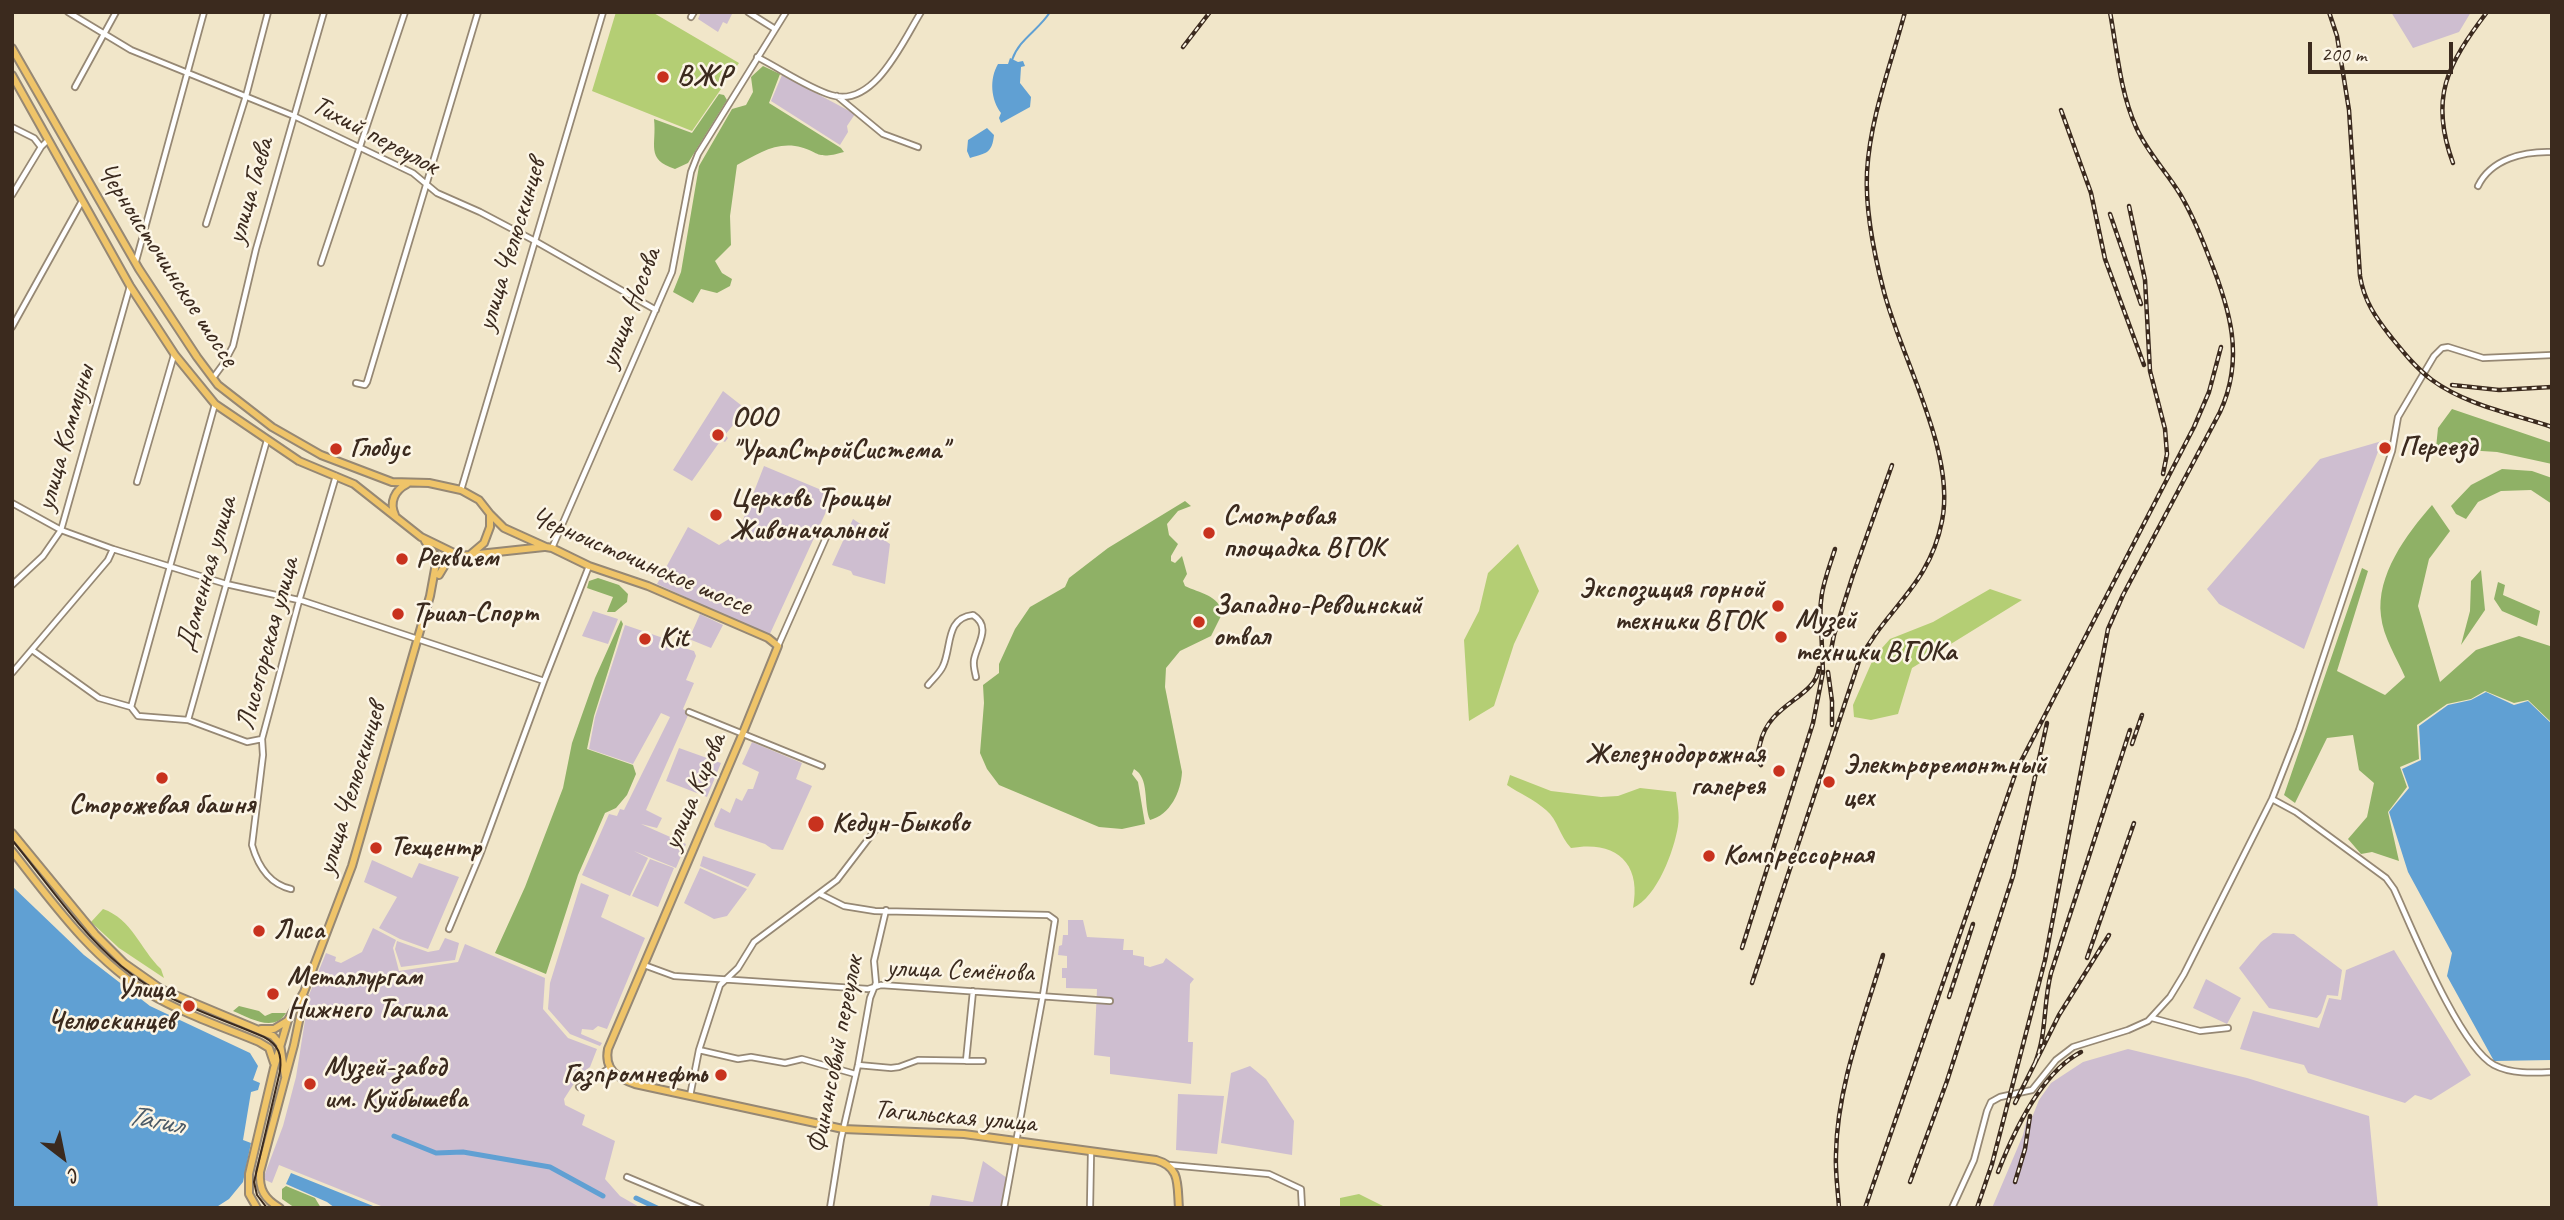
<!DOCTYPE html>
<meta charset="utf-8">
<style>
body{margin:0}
#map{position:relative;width:2564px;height:1220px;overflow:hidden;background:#f1e6c9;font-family:Caveat,sans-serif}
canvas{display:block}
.frame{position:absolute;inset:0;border:14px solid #3b2a1e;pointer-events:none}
.north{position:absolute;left:28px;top:1122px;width:70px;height:70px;-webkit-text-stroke:5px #fcf5e5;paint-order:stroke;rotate:148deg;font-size:19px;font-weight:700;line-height:28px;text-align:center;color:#3b2a1e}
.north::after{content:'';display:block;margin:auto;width:24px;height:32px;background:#3b2a1e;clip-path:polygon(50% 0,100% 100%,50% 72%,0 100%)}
.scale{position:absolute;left:2308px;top:42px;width:145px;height:32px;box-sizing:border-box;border:4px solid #3b2a1e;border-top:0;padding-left:9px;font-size:21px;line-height:24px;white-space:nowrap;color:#3b2a1e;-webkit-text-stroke:5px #fcf5e5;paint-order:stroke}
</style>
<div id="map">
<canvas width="2564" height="1220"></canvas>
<div class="frame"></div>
<div class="north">С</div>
<div class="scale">200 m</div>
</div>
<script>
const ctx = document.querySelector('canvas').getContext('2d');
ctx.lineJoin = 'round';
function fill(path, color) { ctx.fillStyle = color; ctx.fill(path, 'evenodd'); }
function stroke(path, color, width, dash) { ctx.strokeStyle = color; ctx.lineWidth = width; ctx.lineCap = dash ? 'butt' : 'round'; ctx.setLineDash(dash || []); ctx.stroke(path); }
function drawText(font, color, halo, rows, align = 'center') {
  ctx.font = font + ' Caveat,sans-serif'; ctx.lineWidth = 5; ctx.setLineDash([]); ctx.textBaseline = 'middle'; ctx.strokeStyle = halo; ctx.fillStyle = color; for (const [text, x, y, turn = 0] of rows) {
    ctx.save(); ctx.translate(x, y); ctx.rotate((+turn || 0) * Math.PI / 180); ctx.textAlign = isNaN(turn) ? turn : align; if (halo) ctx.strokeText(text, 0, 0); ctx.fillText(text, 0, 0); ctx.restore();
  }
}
const industrial = new Path2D(`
 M701,12H733L727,24L723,22L718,32L698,19Z
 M2391,12H2471L2459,32L2413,48Z
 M782,75L855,114L847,126L848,132L840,145L771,101Z
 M723,391L746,409L725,435L728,438L725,442L721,440L692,481L673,470Z
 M2382,441L2304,649L2219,604L2207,589L2320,459Z
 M764,466L831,494L825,514L769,636L657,584L688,527L719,545L747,528L741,525Z
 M853,519L890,544L885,584L853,575L851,571L832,565Z
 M593,611L618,619L608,644L582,636Z
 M700,614L723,625L711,648L689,639Z
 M625,625L672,641L671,644L694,651L696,656L686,680L694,683L683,709L689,713L646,810L662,818L657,828L641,824L686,844L676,868L634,851L648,858L630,896L582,875L609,814L617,816L620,809L624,810L670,717L661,713L633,764L589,749L595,717Z
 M752,742L802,763L796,779L812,786L783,850L772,849L765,844L715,827L714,824L721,808L730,813L736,798L742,801L748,789H753L759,772L742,764Z
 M679,748L721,763L707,797L666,781Z
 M703,856L756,874L748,887L700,866Z
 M650,859L674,868L658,907L632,896Z
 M372,860L412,878L419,863L459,877L428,949L400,939L379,928L397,897L364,882Z
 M700,868L747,889L727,916L714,919L684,903Z
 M581,883L609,895L601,917L645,938L607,1029L598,1026L593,1030L582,1029L581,1034L602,1043L600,1046L570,1034L548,1009L550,983Z
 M1068,920H1083L1087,937L1124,939L1123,950H1133V955L1144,957V965L1150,967L1163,963L1166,958L1194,979L1190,984L1188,1042H1193L1191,1084L1110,1074V1057L1094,1055L1097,989L1066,988V978H1062V968H1067V956L1058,955L1059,946L1062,945L1063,935H1068Z
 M373,928L396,940L393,948L399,971L458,962L465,944L545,978L543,1009L568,1038L597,1049L590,1067L580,1074L564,1099L565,1105L585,1115L582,1125L615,1141L605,1179L620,1196L641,1208H386L279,1165L272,1183L263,1179L283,1126L296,1077L309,995L326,953L336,957L335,961L341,963L362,952Z
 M2273,933L2294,934L2342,970L2338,996L2327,995L2321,1013L2317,1018L2269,1008L2239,968L2261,942Z
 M445,938L459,943L455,960L401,967L395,949L397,941L428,952L439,950Z
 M2394,950L2471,1075L2431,1100L2415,1095L2405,1103L2308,1073L2304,1065L2240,1049L2253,1011L2319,1028L2329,998L2341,1000L2346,970Z
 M2206,979L2241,998L2227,1024L2193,1008Z
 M2128,1049L2247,1078L2369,1116L2378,1208H1992L2023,1135L2027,1119L2031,1120L2039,1100L2051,1083L2083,1062Z
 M1250,1066L1266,1079L1294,1121L1292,1155L1221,1143L1231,1073Z
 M1178,1094L1224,1096L1217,1154L1176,1150Z
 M983,1161L1007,1178L1000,1208H929L932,1195L973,1202Z`);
const green = new Path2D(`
 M616,12H652L739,63L692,131L592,91Z
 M1518,544L1539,591L1514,644L1494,706L1469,721L1464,640L1479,611L1488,573Z
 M1990,589L2022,600L1912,668L1898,714L1871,720L1854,717L1853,705L1874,657L1890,639L1933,622Z
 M1510,775L1551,791L1601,797L1618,796L1640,788L1676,792C1677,803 1680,815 1678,826C1674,851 1657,897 1633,908C1642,862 1615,840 1571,848C1560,837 1558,820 1546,810C1535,800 1519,793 1507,785Z
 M103,909C132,919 140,949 161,969L164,978L119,948L91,922Z
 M1359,1194L1387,1208H1340V1198Z`);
const forest = new Path2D(`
 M763,66L780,74L769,103L841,148L844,152C813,161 820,150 795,146C773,143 756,155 737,165L730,216L731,245L715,261L722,273L732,279L730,286L717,293L701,289L693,303L673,292L681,272L699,166L732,109L746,105L753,92L751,77Z
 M719,94L724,95L727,100L688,163L675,169C645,159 657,145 654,119L692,133Z
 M2452,409L2552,443V464L2497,452L2436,448L2438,428Z
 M2502,469L2532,471L2552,478V504L2531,490L2501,491L2478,502L2466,519L2456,514L2451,506L2471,485Z
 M1185,501L1191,506L1178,511L1167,524L1169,535L1178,544L1171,556V561L1175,563L1182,556L1187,574L1183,581L1185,586C1199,593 1220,595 1222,614L1211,636L1180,651L1166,668L1165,687L1182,772C1181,792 1170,815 1150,820C1143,804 1150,778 1134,769L1132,774L1138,782L1145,824L1122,829L1099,827L999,785L987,769L980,753L984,703L983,685L999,673V664L1015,629L1030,607L1065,587L1069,578L1108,548Z
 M2432,505L2450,531L2429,559L2418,606L2440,682L2476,650L2519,636L2550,646L2552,650V723L2528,700L2514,703L2485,691L2471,699L2447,704L2417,725L2419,759L2400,767L2407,787L2388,812L2399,861L2372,852L2361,854L2348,839L2367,817L2374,783L2359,770L2353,735L2327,738L2295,803L2284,795L2362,568L2368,571L2337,671L2385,695L2405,677C2397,658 2383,637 2381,616C2376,575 2406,535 2432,505Z
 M2481,570L2485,610L2461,645L2470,611L2471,581Z
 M598,578L619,585L628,594L627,602L615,612H607L613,597L587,588L589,581Z
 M2498,582L2505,585L2503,595L2540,611L2537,626L2502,611L2494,599Z
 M621,620L623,624L594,716L587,749L633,765L636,774L627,795L616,808L605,813L578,875L546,974L495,953L525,887L563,788L572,743L595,678Z
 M239,1006L259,1011L265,1016L272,1013H286C274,1033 250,1018 233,1011Z
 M286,1186L315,1198L321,1208H295L282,1199V1189Z`);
const water = new Path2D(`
 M1010,58L1018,62L1023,61L1025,66L1021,67L1020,83L1031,97L1030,107L1001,123L999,118L1001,113C991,100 989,79 998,64H1008Z
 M987,128L994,135C992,153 987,153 970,158L967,151L968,140Z
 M2486,692L2514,705L2528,701L2552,724V1060L2494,1061L2447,976L2452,953L2408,872L2389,812L2409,788L2402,769L2421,760L2419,726L2448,705L2471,700Z
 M12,886L84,955L150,1006L250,1053L258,1066L253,1080L260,1083L258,1090L251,1092L243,1140L251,1143L243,1182L229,1199L215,1208H12Z
 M291,1173L378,1208H335L327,1202L286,1184Z`);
const stream = new Path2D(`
 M1012,60C1019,39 1039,30 1050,12`);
const canal = new Path2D(`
 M394,1136L436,1153L463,1152L550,1167L603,1196
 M636,1198L657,1208`);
const minor = new Path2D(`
 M68,12L131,50L294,116L413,173L437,193L480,212L535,241L656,310
 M748,12L775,29
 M691,17L694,12
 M757,57C781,69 806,87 831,95C874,109 903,41 921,12
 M75,87L116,12
 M837,96L883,134L918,147
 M12,127L34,138L41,147
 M2478,186C2491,159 2524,151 2552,152
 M12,195L41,147L48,140
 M206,224L246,96L268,12
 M136,261L204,12
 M321,263L405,12
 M12,327L82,201
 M213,378L224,363L233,346L256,249L324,12
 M356,383L365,385L367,382L478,12
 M137,482L174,355
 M461,490L603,12
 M12,503L61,530L113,549L226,584L303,601L544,681
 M552,548L672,272L691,172L698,154L786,12
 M12,585L43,556L61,530L130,286
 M778,646L828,533
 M32,650L99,698L131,707L138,716L188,720L247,742L262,739
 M12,673L108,560L113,549
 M928,685C933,679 940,673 943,666C952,647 945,618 973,615C992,627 977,644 974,660C973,666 975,672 976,677
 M131,707L215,404
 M689,712L822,766
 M188,720L267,440
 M2272,799L2296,812L2386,878L2394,889C2412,928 2459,1046 2494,1065C2511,1074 2533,1073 2552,1072
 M291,889C269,884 258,866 252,845L263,755L262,739L299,601L336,476
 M820,894L844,906L875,911L1048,915L1055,920L1043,995L1004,1208
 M449,929L480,855L544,681L589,566
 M644,965L674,976L868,989L881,985L1110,1001
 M2152,1018L2200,1031L2228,1028
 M699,1050L738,1059L751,1057L785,1063L802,1059L855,1074
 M966,1061L973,991
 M858,1065L891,1068L899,1067L918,1060L983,1061
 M579,1087L610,1068
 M690,1096L699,1050L720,985L738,968L754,942L837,880L876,829
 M1170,1165L1269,1174L1301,1189L1302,1208
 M627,1177L701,1208
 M830,1208L841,1139L858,1065L870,998L876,983L874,961L886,910
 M1090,1208L1091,1152
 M1952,1208L1974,1160L1987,1111L1991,1102L2000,1097L2032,1090L2056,1060L2073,1047L2128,1030L2148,1021L2170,997L2184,974L2272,799L2299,730L2392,451L2398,417L2434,356L2442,348L2448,347L2483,358L2552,355`);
const major = new Path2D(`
 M12,48L139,269L197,357L218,385L272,427L321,455L392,482L429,483L461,490L479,500L490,514V527L484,543L471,554
 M12,75L130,286L175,355L215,404L299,461L354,484L421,537L460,556L544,547
 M490,514L504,528L546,547L552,548L589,566L648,586L768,638L778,646L742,735L608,1049C604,1069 617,1078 635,1084L843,1129L964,1134L1156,1160C1181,1167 1177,1185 1179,1208
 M395,515C389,502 395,490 407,484
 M439,575L448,560L460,556
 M12,833L95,934L124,963L161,989L273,1036L280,1044L285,1076
 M12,851C52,902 94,961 150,994C184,1014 223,1027 259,1042L269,1048L274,1063
 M261,1029H274L287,1021
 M257,1208L249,1194V1174L274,1068L288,1020L304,992L352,866L430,596L437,558L425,541
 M280,1208C264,1199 259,1189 260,1172L294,1045L304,997`);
const tram = new Path2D(`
 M12,840C46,881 80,932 121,966C162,1001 216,1016 264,1037C279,1045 282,1055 280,1071L254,1182L257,1195L267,1208`);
const rail = new Path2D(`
 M2329,12L2337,36L2349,110L2360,276C2364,301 2376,318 2391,337C2404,353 2416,368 2432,380C2466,405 2513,414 2552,427
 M1183,47L1210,12
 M2061,110L2091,193L2105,259L2144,365
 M2453,163C2429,98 2447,65 2487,12
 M2129,206L2145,280L2150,371L2165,429L2167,454L2163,474
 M2110,214L2141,304
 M2452,385L2499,390L2552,387
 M1822,634C1817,598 1824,583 1835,549
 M1829,660L1834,635L1853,575L1892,465
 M1828,672L1832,701V725
 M2132,744L2142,715
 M1761,765C1755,758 1758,752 1760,744C1769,702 1815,699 1819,668
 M1742,948L1813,723L1823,672L1821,625
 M2087,958L2134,823
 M1752,983L1859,661C1886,608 1929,587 1942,521C1956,453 1902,360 1884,292C1874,254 1865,212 1867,172C1870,118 1891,64 1905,12
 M1949,997L1973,924
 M2035,1063C2047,1034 2043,1004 2051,973L2130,730
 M2015,1103L2059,1015L2109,935
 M1998,1172C2014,1131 2041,1073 2081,1052
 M1910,1182L1947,1081L2013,876L2047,723
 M2015,1182L2025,1149L2030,1116
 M1839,1208C1838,1190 1835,1172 1836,1154C1837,1086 1864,1019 1883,955
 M1865,1208L2017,769L2194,427L2209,392L2221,347
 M1977,1208L1992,1164L2045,960L2108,629L2123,595L2220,412C2245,358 2230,309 2209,257C2201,236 2192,214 2180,194C2166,171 2147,152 2136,127C2120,92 2117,50 2110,12`);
const markers = [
 [663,77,7,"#c8321e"],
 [718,435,7,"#c8321e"],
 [2385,448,7,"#c8321e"],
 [336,449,7,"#c8321e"],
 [716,515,7,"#c8321e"],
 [1209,533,7,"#c8321e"],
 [402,559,7,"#c8321e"],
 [1778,606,7,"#c8321e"],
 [398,614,7,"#c8321e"],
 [1199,622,7,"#c8321e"],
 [1781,637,7,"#c8321e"],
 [645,639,7,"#c8321e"],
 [1779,771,7,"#c8321e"],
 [162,778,7,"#c8321e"],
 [1829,782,7,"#c8321e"],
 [816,824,9,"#c8321e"],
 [376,848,7,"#c8321e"],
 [1709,856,7,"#c8321e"],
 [259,931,7,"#c8321e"],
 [273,994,7,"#c8321e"],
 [189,1006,7,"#c8321e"],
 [721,1075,7,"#c8321e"],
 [310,1084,7,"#c8321e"]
];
const poiNames = [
 ["ВЖР",677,77],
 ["ООО",732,419],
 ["\"УралСтройСистема\"",732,451],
 ["Переезд",2399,448],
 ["Глобус",350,449],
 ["Церковь Троицы",730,499],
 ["Живоначальной",730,531],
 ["Смотровая",1223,517],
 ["площадка ВГОК",1223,549],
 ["Реквием",416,559],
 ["Экспозиция горной",1764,590,"right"],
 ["техники ВГОК",1764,622,"right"],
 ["Западно-Ревдинский",1213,606],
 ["отвал",1213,638],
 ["Триал-Спорт",412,614],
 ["Музей",1795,621],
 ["техники ВГОКа",1795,653],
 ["Kit",659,639],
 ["Железнодорожная",1765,755,"right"],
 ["галерея",1765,787,"right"],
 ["Электроремонтный",1843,766],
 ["цех",1843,798],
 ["Сторожевая башня",162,806,"center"],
 ["Кедун-Быково",832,824],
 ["Техцентр",390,848],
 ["Компрессорная",1723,856],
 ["Лиса",273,931],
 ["Металлургам",287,978],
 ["Нижнего Тагила",287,1010],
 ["Улица",175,990,"right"],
 ["Челюскинцев",175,1022,"right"],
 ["Музей-завод",324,1068],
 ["им. Куйбышева",324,1100],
 ["Газпромнефть",707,1075,"right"]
];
const streetNames = [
 ["Тихий переулок",375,136,28],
 ["улица Гаева",251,191,-74],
 ["улица Челюскинцев",512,245,-73],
 ["Черноисточинское шоссе",167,265,57],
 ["улица Носова",631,308,-69],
 ["улица Коммуны",66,438,-74],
 ["Черноисточинское шоссе",641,562,23],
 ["Доменная улица",207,574,-74],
 ["Лисогорская улица",268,644,-75],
 ["улица Челюскинцев",352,789,-73],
 ["улица Кирова",695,792,-67],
 ["улица Семёнова",960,971,2],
 ["Финансовый переулок",836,1055,-79],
 ["Тагильская улица",955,1117,5]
];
const waterNames = [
 ["Тагил",155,1121,11]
];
fill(industrial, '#cebed0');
fill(green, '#b4ce74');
fill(forest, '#8fb166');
fill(water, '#60a0d3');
stroke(stream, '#60a0d3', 2);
stroke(canal, '#60a0d3', 5);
stroke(minor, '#968874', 8);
stroke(major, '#968874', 10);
stroke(minor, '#fff', 4.5);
stroke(major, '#efc469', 6);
stroke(tram, '#3b2a1e', 2);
stroke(rail, '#3b2a1e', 4.5);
stroke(rail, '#fcf5e5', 2, [5]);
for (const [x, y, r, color] of markers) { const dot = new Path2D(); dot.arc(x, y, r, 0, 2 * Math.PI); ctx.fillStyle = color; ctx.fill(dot); stroke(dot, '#fcf5e5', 2.5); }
drawText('bold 28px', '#3b2a1e', '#fcf5e5', poiNames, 'left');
drawText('28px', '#3b2a1e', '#fcf5e5', streetNames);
drawText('italic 30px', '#4a5966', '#fcf5e5', waterNames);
</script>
